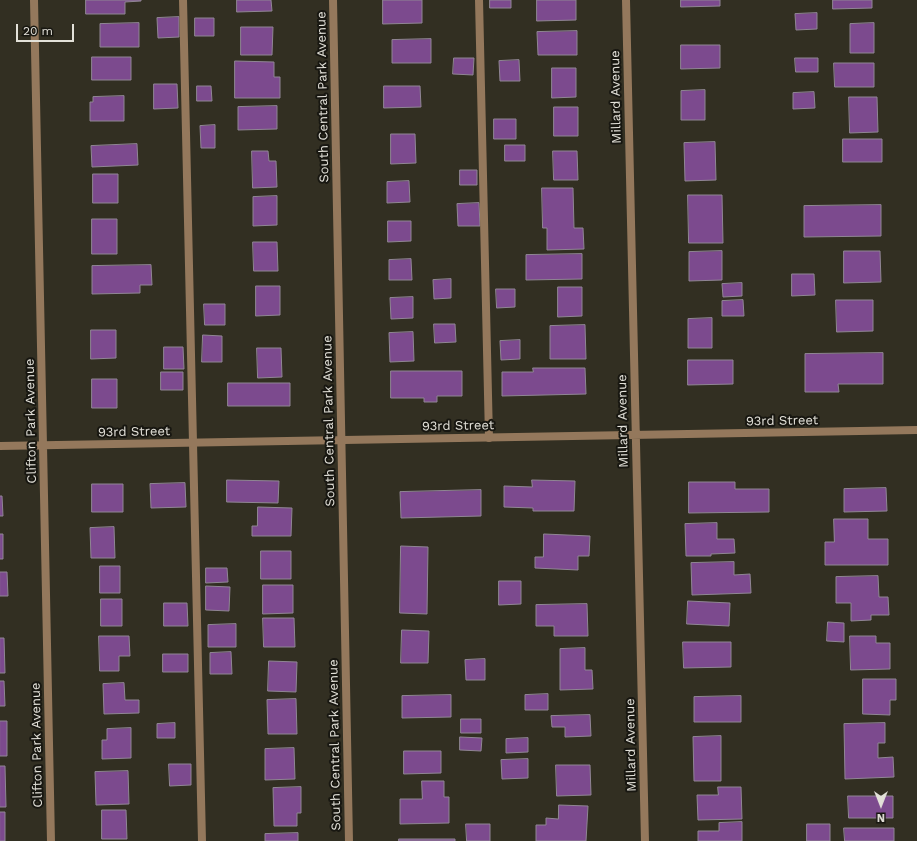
<!DOCTYPE html>
<style>
body{margin:0}
#map{position:relative;width:917px;height:841px;overflow:hidden;background:#322f22;font-family:"Work Sans",sans-serif}
canvas{display:block}
.north{position:absolute;left:861px;top:785px;width:40px;height:40px;-webkit-text-stroke:3px #181711;paint-order:stroke;rotate:180deg;font-size:11px;font-weight:700;line-height:16px;text-align:center;color:#e3e1d9}
.north::after{content:'';display:block;margin:auto;width:14px;height:18px;background:#e3e1d9;clip-path:polygon(50% 0,100% 100%,50% 72%,0 100%)}
.scale{position:absolute;left:16px;top:24px;width:58px;height:18px;box-sizing:border-box;border:2px solid #e3e1d9;border-top:0;padding-left:5px;font-size:12px;line-height:14px;white-space:nowrap;color:#e3e1d9;-webkit-text-stroke:3px #181711;paint-order:stroke}
</style>
<div id="map">
<canvas width="917" height="841"></canvas>
<div class="north">N</div>
<div class="scale">20 m</div>
</div>
<script>
const ctx = document.querySelector('canvas').getContext('2d');
ctx.lineJoin = 'round';
function fill(path, color) { ctx.fillStyle = color; ctx.fill(path, 'evenodd'); }
function stroke(path, color, width, dash) { ctx.strokeStyle = color; ctx.lineWidth = width; ctx.lineCap = dash ? 'butt' : 'round'; ctx.setLineDash(dash || []); ctx.stroke(path); }
function drawText(font, color, halo, rows, align = 'center') {
  ctx.font = font + ' "Work Sans",sans-serif'; ctx.lineWidth = 4; ctx.setLineDash([]); ctx.textBaseline = 'middle'; ctx.strokeStyle = halo; ctx.fillStyle = color; for (const [text, x, y, turn = 0] of rows) {
    ctx.save(); ctx.translate(x, y); ctx.rotate((+turn || 0) * Math.PI / 180); ctx.textAlign = isNaN(turn) ? turn : align; if (halo) ctx.strokeText(text, 0, 0); ctx.fillText(text, 0, 0); ctx.restore();
  }
}
const building = new Path2D(`
 M86,0H141V1L125,2V14H86Z
 M237,0H271L272,11L237,12Z
 M383,0H422V23L383,24Z
 M490,0H511V8H490Z
 M537,0H576V20L537,21Z
 M681,0H720V6L681,7Z
 M833,0H872V8L833,9Z
 M817,13V29L796,30L795,14Z
 M179,17V37L158,38L157,18Z
 M195,18H214V36H195Z
 M139,23V47H100V24Z
 M874,23V53H850V24Z
 M241,27H273L272,55H241Z
 M577,31V55H538L537,32Z
 M431,39V63H392V40Z
 M681,45H720V68L681,69Z
 M92,57H131V80H92Z
 M454,58H474L473,75L453,74Z
 M795,58H818V72H796Z
 M519,60L520,81H500L499,61Z
 M235,61L274,62V77H280V98H235Z
 M834,63H874V87H835Z
 M552,68H576V97L552,98Z
 M154,84H177L178,108L154,109Z
 M197,86H211L212,101H197Z
 M384,86H420L421,107L384,108Z
 M705,90V120H681V91Z
 M814,92L815,108L793,109V93Z
 M124,96V121H90V102H93V97Z
 M849,97H877L878,132L850,133Z
 M277,106V129L238,130V107Z
 M554,107H578V136H554Z
 M494,119H516V139H494Z
 M215,125V148H201L200,126Z
 M391,134H415L416,163L391,164Z
 M843,139H882V162H843Z
 M715,142L716,180L685,181L684,143Z
 M137,144L138,165L92,167L91,146Z
 M505,145H525V161H505Z
 M252,151H268L269,161H276L277,187L253,188Z
 M553,151H577L578,180H554Z
 M460,170H477V185H460Z
 M93,174H118V203H93Z
 M409,181L410,202L387,203V182Z
 M542,188H573L574,228H583L584,249L547,250V228H543Z
 M688,195H722L723,243H689Z
 M277,196V225L253,226V197Z
 M479,203L480,226H458L457,204Z
 M881,205V236L804,237V206Z
 M92,219H117V254H92Z
 M388,221H411V241L388,242Z
 M253,242H277L278,271H254Z
 M722,251V280L689,281V252Z
 M844,251H880L881,282L844,283Z
 M582,254V279L526,280V255Z
 M411,259L412,280H389V260Z
 M151,265L152,285H140V293L92,294V266Z
 M792,274H814L815,295L792,296Z
 M451,279V298L434,299L433,280Z
 M742,283V296L723,297L722,284Z
 M256,286H280V315L256,316Z
 M558,287H582V316L558,317Z
 M496,289H515V307L497,308Z
 M413,297V318L391,319L390,298Z
 M743,300L744,316H722V301Z
 M836,300H873V331L837,332Z
 M204,304H225V325H205Z
 M712,318V348H688V319Z
 M434,324H455L456,342L435,343Z
 M585,325L586,359H550V326Z
 M91,330H116V358L91,359Z
 M413,332L414,361L390,362L389,333Z
 M203,335L222,336V362H202Z
 M520,340V359L501,360L500,341Z
 M164,347H183L184,369H164Z
 M257,348H281L282,377L258,378Z
 M883,353V384H838L839,392H805V354Z
 M688,360H733V384L688,385Z
 M533,368H585L586,394L502,396V372H533Z
 M391,371H462V396H437V402H424V398H391Z
 M161,372H183V390H161Z
 M92,379H117V408H92Z
 M228,383H290V406H228Z
 M227,480L279,481L278,503L227,502Z
 M532,480L575,481L574,511H533V508L504,507V486L532,487Z
 M689,482H735V489H769V512L689,513Z
 M185,483L186,507L151,508L150,484Z
 M92,484H123V512H92Z
 M886,488L887,511L844,512V489Z
 M481,490V516L401,518L400,492Z
 M0,496H2L3,516H0Z
 M258,507L292,508L291,536H252V526H257Z
 M834,519H868V539H888V565H825V542H834Z
 M717,523V539H734L735,553L711,554V556H686L685,524Z
 M114,527L115,558H91L90,528Z
 M0,534H3V559H0Z
 M544,534L590,536L589,556H578V570L535,568V557H543Z
 M401,546L428,547L427,614L400,613Z
 M261,551H291V579H261Z
 M734,562V575L750,574L751,593L692,595L691,563Z
 M100,566H120V593H100Z
 M206,568H227L228,582L206,583Z
 M0,572H7L8,596H0Z
 M878,576L879,597H888L889,615H871V620L851,621V603H836V577Z
 M499,581H521V604L499,605Z
 M263,585H293V613L263,614Z
 M206,586L230,587L229,611L206,610Z
 M101,599H122V626H101Z
 M688,601L730,603L729,626L687,624Z
 M164,603H187L188,626H164Z
 M587,604L588,636H554V626H536V605Z
 M263,618H294L295,647H264Z
 M828,622L844,623V642L827,641Z
 M236,624V647H208V625Z
 M402,630L429,631L428,663H401Z
 M99,636H129L130,656H119V671H100Z
 M850,636H876V643H890V669L851,670Z
 M0,638H4L5,673H0Z
 M683,642H731V667L684,668Z
 M585,648V670H592L593,689L560,690V649Z
 M231,652L232,674H210V653Z
 M163,654H188V672H163Z
 M485,659V680H466L465,660Z
 M269,661L297,662L296,692L268,691Z
 M863,679H896V700H890V715L863,714Z
 M0,681H4L5,706H0Z
 M124,683L125,700H139V713L104,714L103,684Z
 M548,694V710H525V695Z
 M451,695V717L402,718V696Z
 M741,696V722H694V697Z
 M296,699L297,734H268L267,700Z
 M590,715L591,736L565,737V727H552L551,716Z
 M461,719H481V733H461Z
 M0,721H7V756H0Z
 M175,723V738H157V724Z
 M885,723V743H878V758L893,757L894,777L845,779L844,724Z
 M131,728V758L102,759V740H107V729Z
 M721,736V781H694L693,737Z
 M460,737L482,738L481,751L460,750Z
 M528,738V752L506,753V739Z
 M294,748L295,779L265,780V749Z
 M404,751H441V773L404,774Z
 M528,759V778L502,779L501,760Z
 M169,764H191V785L170,786Z
 M556,765H590L591,795L557,796Z
 M0,766H5L6,807H0Z
 M128,771L129,804L96,805L95,772Z
 M422,781H444V797H449V823L400,824V799H422Z
 M301,787V813H297V826H274L273,788Z
 M718,787H741L742,819L698,820L697,795H718Z
 M848,796H893V818H849Z
 M559,805L588,806L586,841H536V825H546V818L558,819Z
 M102,810H126L127,839H102Z
 M0,812H5V841H0Z
 M742,822V841H698V831H719V823Z
 M466,824H490V841H467Z
 M807,824H830V841H807Z
 M844,828H894V841H845Z
 M298,833V841H265V834Z
 M399,839H455V841H399Z`);
const lane = new Path2D(`
 M183,0L202,841
 M479,0L489,438`);
const street = new Path2D(`
 M34,0L51,841
 M333,0L349,841
 M626,0L645,841
 M0,446L917,430`);
const streetNames = [
 ["South Central Park Avenue",323,97,-91],
 ["Millard Avenue",616,97,-91],
 ["Clifton Park Avenue",31,421,-91],
 ["South Central Park Avenue",329,421,-91],
 ["Millard Avenue",623,421,-91],
 ["93rd Street",782,421,-1],
 ["93rd Street",458,426,-1],
 ["93rd Street",134,432,-1],
 ["Clifton Park Avenue",37,745,-91],
 ["South Central Park Avenue",335,745,-91],
 ["Millard Avenue",631,745,-91]
];
fill(building, '#7c4a8e');
stroke(building, '#908694', 1);
stroke(lane, '#94785c', 8);
stroke(street, '#94785c', 8);
drawText('13px', '#e3e1d9', '#181711', streetNames);
</script>
